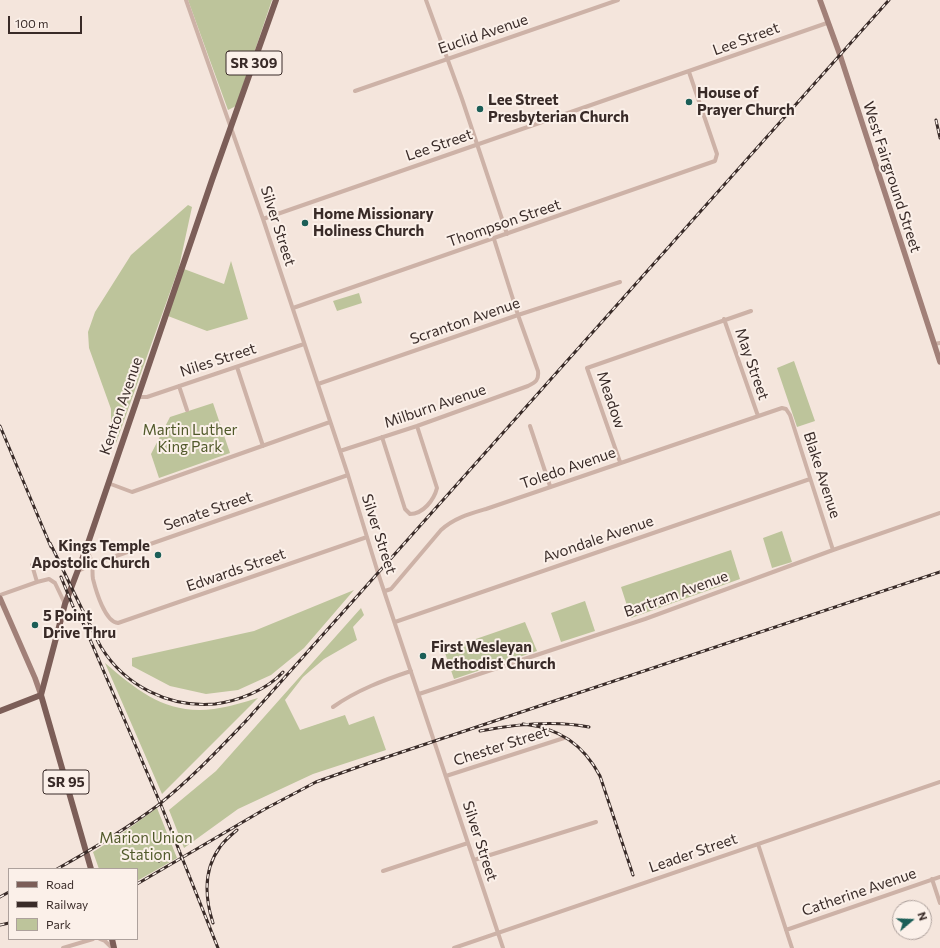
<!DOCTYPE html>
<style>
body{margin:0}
#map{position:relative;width:940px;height:948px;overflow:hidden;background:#f4e5dc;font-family:Commissioner,sans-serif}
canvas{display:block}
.legend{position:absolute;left:8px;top:868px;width:130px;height:72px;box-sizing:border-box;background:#fbf0e9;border:1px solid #ada19c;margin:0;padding:5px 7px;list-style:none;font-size:12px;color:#392b28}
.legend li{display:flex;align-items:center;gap:8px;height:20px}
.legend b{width:20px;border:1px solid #ada19c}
.north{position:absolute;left:892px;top:900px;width:40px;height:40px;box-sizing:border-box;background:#fbf0e9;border:1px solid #ada19c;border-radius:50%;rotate:71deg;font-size:11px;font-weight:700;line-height:16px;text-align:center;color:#392b28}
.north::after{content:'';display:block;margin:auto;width:14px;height:18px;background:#1b5e57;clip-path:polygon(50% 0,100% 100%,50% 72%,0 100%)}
.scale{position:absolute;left:8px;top:16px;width:74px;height:18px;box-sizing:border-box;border:2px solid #392b28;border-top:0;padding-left:5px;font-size:12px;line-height:14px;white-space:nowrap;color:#392b28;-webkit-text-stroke:3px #fbf0e9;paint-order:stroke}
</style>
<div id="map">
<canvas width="940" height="948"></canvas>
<ul class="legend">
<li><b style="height:5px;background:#7c5e58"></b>Road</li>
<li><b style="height:5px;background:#392b28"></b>Railway</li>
<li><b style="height:11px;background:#bdc49b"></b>Park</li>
</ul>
<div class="north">N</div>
<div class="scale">100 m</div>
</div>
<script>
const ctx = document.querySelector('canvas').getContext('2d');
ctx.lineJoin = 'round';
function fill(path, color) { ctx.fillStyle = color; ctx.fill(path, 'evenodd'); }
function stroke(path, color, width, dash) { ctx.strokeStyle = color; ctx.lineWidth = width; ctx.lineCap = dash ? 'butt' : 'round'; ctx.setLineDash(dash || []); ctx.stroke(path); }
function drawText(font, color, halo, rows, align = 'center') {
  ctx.font = font + ' Commissioner,sans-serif'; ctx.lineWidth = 4; ctx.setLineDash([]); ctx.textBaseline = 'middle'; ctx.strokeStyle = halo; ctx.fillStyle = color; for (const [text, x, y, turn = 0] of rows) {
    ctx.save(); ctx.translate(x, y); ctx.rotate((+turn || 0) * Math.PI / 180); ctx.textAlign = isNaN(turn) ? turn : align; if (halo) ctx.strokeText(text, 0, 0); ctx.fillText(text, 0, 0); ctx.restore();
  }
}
const green = new Path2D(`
 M188,0H272L236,106L228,110Z
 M188,205L192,207L179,267L116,443L111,440V409L89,348L88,332L95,312L131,255Z
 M231,261L248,319L207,331L168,316L184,269L224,284Z
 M359,293L362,303L337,311L333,301Z
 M794,361L815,421L797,427L777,368Z
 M213,403L230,453L159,478L151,454L170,417Z
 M782,531L792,562L772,568L763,538Z
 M731,550L740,579L631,618L621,587Z
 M354,590L304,648L271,675L238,690L206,694L170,686L132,666V658L254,631Z
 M585,601L595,631L561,642L551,613Z
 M361,608L364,615L353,627L357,640L324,659L303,677L285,700L300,730L345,715L349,725L374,716L386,750L313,774L238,809L184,848L169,810L216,771Z
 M525,622L537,651L454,679L444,650Z
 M105,663C139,692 167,715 214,709C229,707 244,702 258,698L162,794Z
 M157,808L177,858L137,881V869H99L93,852L117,837Z`);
const street = new Path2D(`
 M186,0L263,219L348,475L378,573L503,948
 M426,0L462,99L507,234
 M355,91L618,0
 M263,219L827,23
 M293,308L715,161L717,154L689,72
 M724,319L758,416
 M934,344L940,343
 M237,367L263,446
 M318,384L518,315L620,282
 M179,386L187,410
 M138,397H147L304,344
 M530,426L550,486
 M382,437L405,509L410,514C423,514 434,500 437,488L417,426
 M340,451L417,426L528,386C536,382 539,380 538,371L518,315L494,239
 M620,462L587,368L751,311
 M108,483L132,492L330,422
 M86,549C88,553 91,558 92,563C93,568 92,574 93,579C96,591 105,622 118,623L367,537
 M32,565L37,582L49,579L55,583L65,604
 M78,571L93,564L348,475
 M385,591L391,589L441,530C454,518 469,514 486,509L782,408L786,409L790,415L833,550
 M0,595L37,582
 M395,622L810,479
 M419,694L645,619L833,550L940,513
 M333,707C357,690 384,680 411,671
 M446,776L564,738
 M758,844L792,948
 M474,860L596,822
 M383,871L468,843
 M932,879L940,903
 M786,930L940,877
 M100,939L105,941L112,948
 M63,948L93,939
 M454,948L940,782`);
const secondary = new Path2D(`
 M820,0L840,55L940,362
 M0,598L35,678L41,695`);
const primary = new Path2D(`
 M41,695L65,604L86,549L212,180L276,0
 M41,695L91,869
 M0,711L41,695
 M112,939L114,948`);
const rail = new Path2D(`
 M936,120L940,138
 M0,426L51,547
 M50,543C61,565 71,587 82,609C89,621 94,635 101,647C125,686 169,708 215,704C238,701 267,690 283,672
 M61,577L79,621
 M80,616L161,805L218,948
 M523,724C559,728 583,744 600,776L633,875
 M480,731C516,724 553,720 589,727
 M156,854L159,861
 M57,869C91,850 126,829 157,806C189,781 217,751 245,722L889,0
 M137,884L265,809L316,782L372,762L940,572
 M0,897L9,892
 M213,923C205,898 203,870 220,847C224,841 231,835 237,830
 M0,925L9,923`);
const markers = [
 [689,102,4,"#1b5e57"],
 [480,109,4,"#1b5e57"],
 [305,223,4,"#1b5e57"],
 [158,555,4,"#1b5e57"],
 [35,625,4,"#1b5e57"],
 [423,656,4,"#1b5e57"]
];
const shields = [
 [254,63,56],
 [66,782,46]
];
const shieldNames = [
 ["SR 309",254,63],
 ["SR 95",66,782]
];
const streetNames = [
 ["Euclid Avenue",483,34,-19],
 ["Lee Street",746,39,-20],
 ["Lee Street",439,145,-19],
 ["West Fairground Street",892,177,72],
 ["Thompson Street",504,223,-19],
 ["Silver Street",278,226,72],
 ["Scranton Avenue",465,321,-19],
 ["Niles Street",218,360,-18],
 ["May Street",752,364,71],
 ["Meadow",611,400,71],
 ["Kenton Avenue",121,406,-71],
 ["Milburn Avenue",435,406,-19],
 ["Toledo Avenue",568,468,-19],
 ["Blake Avenue",822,475,72],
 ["Senate Street",208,511,-19],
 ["Silver Street",379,534,72],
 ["Avondale Avenue",598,539,-19],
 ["Edwards Street",236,570,-19],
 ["Bartram Avenue",676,594,-20],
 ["Chester Street",501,746,-18],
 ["Silver Street",480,841,72],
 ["Leader Street",693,853,-19],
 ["Catherine Avenue",859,892,-19]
];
const poiNames = [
 ["House of",697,93],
 ["Prayer Church",697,110],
 ["Lee Street",488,100],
 ["Presbyterian Church",488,117],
 ["Home Missionary",313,214],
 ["Holiness Church",313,231],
 ["Kings Temple",150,546,"right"],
 ["Apostolic Church",150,563,"right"],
 ["5 Point",43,616],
 ["Drive Thru",43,633],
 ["First Wesleyan",431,647],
 ["Methodist Church",431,664]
];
const parkNames = [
 ["Martin Luther",190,430],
 ["King Park",190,447],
 ["Marion Union",146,838],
 ["Station",146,855]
];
fill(green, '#bdc49b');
stroke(street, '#cdb2a7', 4);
stroke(secondary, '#a18078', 5.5);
stroke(primary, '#7c5e58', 6);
stroke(rail, '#392b28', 3);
stroke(rail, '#fbf0e9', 1.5, [4.5]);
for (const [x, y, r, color] of markers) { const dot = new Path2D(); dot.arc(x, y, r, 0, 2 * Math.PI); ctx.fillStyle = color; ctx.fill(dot); stroke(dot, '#fbf0e9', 1.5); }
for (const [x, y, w] of shields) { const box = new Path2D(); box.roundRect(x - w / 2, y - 12, w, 24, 3); ctx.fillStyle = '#fbf0e9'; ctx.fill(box); stroke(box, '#392b28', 1); }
drawText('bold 14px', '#392b28', null, shieldNames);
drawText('15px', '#392b28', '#fbf0e9', streetNames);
drawText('bold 15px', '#392b28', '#fbf0e9', poiNames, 'left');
drawText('15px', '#50592a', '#fbf0e9', parkNames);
</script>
